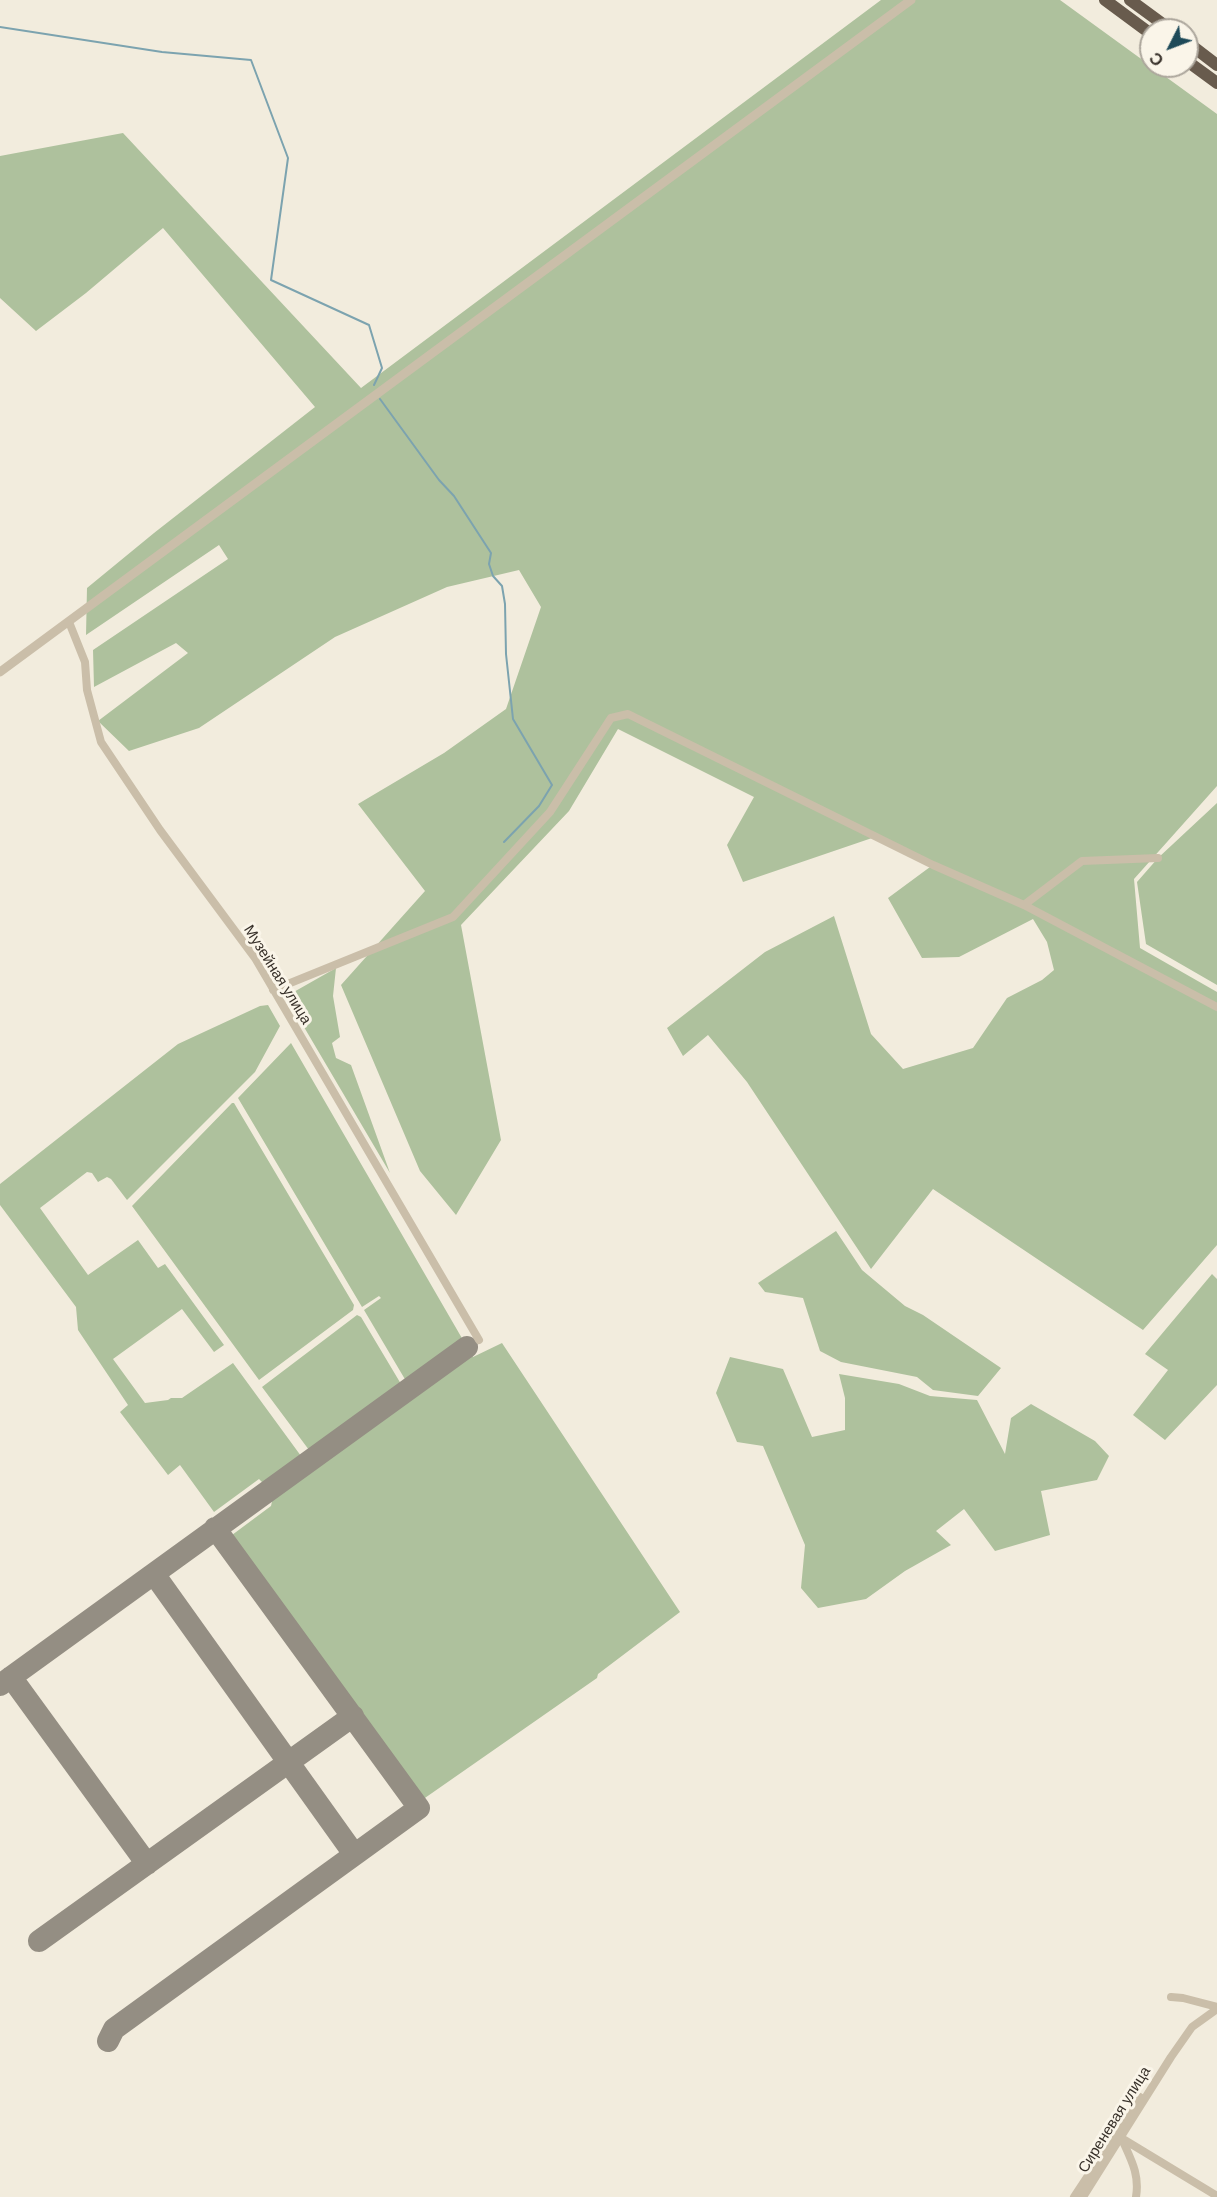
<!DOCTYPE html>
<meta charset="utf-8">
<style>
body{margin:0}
#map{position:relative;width:1217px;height:2197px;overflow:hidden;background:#f2ecdd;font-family:"DM Sans",sans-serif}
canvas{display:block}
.north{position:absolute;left:1139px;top:18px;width:60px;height:60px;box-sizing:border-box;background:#faf5e9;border:2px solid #aca69c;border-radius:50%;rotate:228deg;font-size:16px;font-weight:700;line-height:24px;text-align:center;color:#373029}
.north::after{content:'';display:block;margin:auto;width:21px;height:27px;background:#1e4a59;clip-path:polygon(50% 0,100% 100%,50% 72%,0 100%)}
</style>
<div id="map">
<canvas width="1217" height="2197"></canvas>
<div class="north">С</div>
</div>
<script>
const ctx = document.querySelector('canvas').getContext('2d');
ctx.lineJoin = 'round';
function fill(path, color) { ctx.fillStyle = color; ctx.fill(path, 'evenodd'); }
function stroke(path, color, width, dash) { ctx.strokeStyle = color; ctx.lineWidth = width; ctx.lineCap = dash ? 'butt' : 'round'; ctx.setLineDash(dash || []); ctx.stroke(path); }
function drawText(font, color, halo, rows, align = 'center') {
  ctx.font = font + ' "DM Sans",sans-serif'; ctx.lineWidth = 6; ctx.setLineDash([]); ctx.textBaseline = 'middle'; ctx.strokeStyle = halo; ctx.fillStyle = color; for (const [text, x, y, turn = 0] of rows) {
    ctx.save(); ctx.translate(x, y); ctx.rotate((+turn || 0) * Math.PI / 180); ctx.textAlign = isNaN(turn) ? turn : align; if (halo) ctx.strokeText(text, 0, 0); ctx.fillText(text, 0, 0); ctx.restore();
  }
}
const green = new Path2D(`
 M881,0H1060L1217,114V786L1134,879L1140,948L1217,992V1245L1143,1330L933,1189L871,1269L747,1082L708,1035L683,1056L667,1028L765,952L834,916L871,1034L903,1069L973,1048L1007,998L1042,980L1054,970L1047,942L1033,919L959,957L922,958L888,898L930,867L872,838L743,882L727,845L754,797L618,729L569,811L461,925L501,1140L456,1215L420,1171L341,985L425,891L358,804L444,753L506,709L541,607L519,570L447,587L335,637L199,728L129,751L98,721L188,653L176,643L94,687L93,650L228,559L219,545L86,635L87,588L154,533L315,407L163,228L86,293L36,331L0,298V156L123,133L361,388Z
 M1217,803V985L1146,944L1137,882L1158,858Z
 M336,968L333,996L340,1037L332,1043L336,1058L351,1065L390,1173L291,1005L292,993Z
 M268,1005L280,1026L255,1072L127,1200L111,1179L107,1177L98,1182L92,1173L87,1172L40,1208L88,1275L138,1240L158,1268L165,1264L224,1345L214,1352L182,1309L113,1359L145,1403L168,1400L171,1398H182L233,1363L301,1456L264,1484L259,1479L214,1512L180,1465L168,1475L120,1412L128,1405L78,1330L76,1307L0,1205V1184L178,1044L260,1006Z
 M291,1043L463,1340L408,1381H406L364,1310L381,1298L379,1296L362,1307L238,1098Z
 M232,1103H234L354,1305L353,1310L259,1380L132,1206Z
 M836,1231L862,1270L905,1306L923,1315L1001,1368L978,1396L933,1390L917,1377L841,1362L820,1351L803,1298L765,1292L758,1283Z
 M1212,1274L1217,1279V1385L1165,1440L1133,1415L1168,1370L1145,1354Z
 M357,1315L361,1317L401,1384L400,1387L311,1450H309L262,1387Z
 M502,1343L680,1612L598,1674L597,1678L422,1800L232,1535L271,1506L273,1497L471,1353L473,1357Z
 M730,1357L783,1369L812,1437L845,1430V1398L839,1374L899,1384L930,1396L977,1400L1005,1454L1011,1418L1031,1404L1095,1441L1109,1456L1097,1480L1041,1491L1050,1535L995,1551L964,1509L936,1531L951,1545L905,1571L866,1599L818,1608L801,1588L805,1545L763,1446L737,1442L716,1393Z`);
const stream = new Path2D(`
 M0,27L162,52L251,60L288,158L271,280L369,325L382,368L374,385
 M380,399L439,480L454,496L491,553L489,564L493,576L502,586L505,604L506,654L513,719L552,785L539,806L504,842`);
const taxiway = new Path2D(`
 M154,1574L354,1854
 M11,1677L147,1864
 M0,1685L467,1347
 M39,1941L353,1716
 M108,2041L114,2029L419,1808L215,1528`);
const minor = new Path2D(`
 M69,622L85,662L87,690L101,742L160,830L255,958L479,1340
 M1024,905L1082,861L1158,858
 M273,990L453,917L550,812L611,718L628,714L933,865L1024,905L1217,1007
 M1171,1997L1183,1998L1217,2007
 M1118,2136L1217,2196
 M1121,2137C1130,2158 1140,2173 1136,2197
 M1074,2197L1140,2097
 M1083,2197L1171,2057L1192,2027L1217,2009`);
const tertiary = new Path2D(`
 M0,672L911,0`);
const trunk = new Path2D(`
 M1105,0L1151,34
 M1130,0L1171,30
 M1187,42L1217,65
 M1187,61L1217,83`);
const streetNames = [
 ["Музейная улица",277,975,58],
 ["Сиреневая улица",1115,2120,-58]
];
fill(green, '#aec19d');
stroke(stream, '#7ca3af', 2);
stroke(taxiway, '#948e83', 22);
stroke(minor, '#cabea9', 8);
stroke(tertiary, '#cabea9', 9);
stroke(trunk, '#685b4d', 12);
drawText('15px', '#373029', '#faf5e9', streetNames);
</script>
